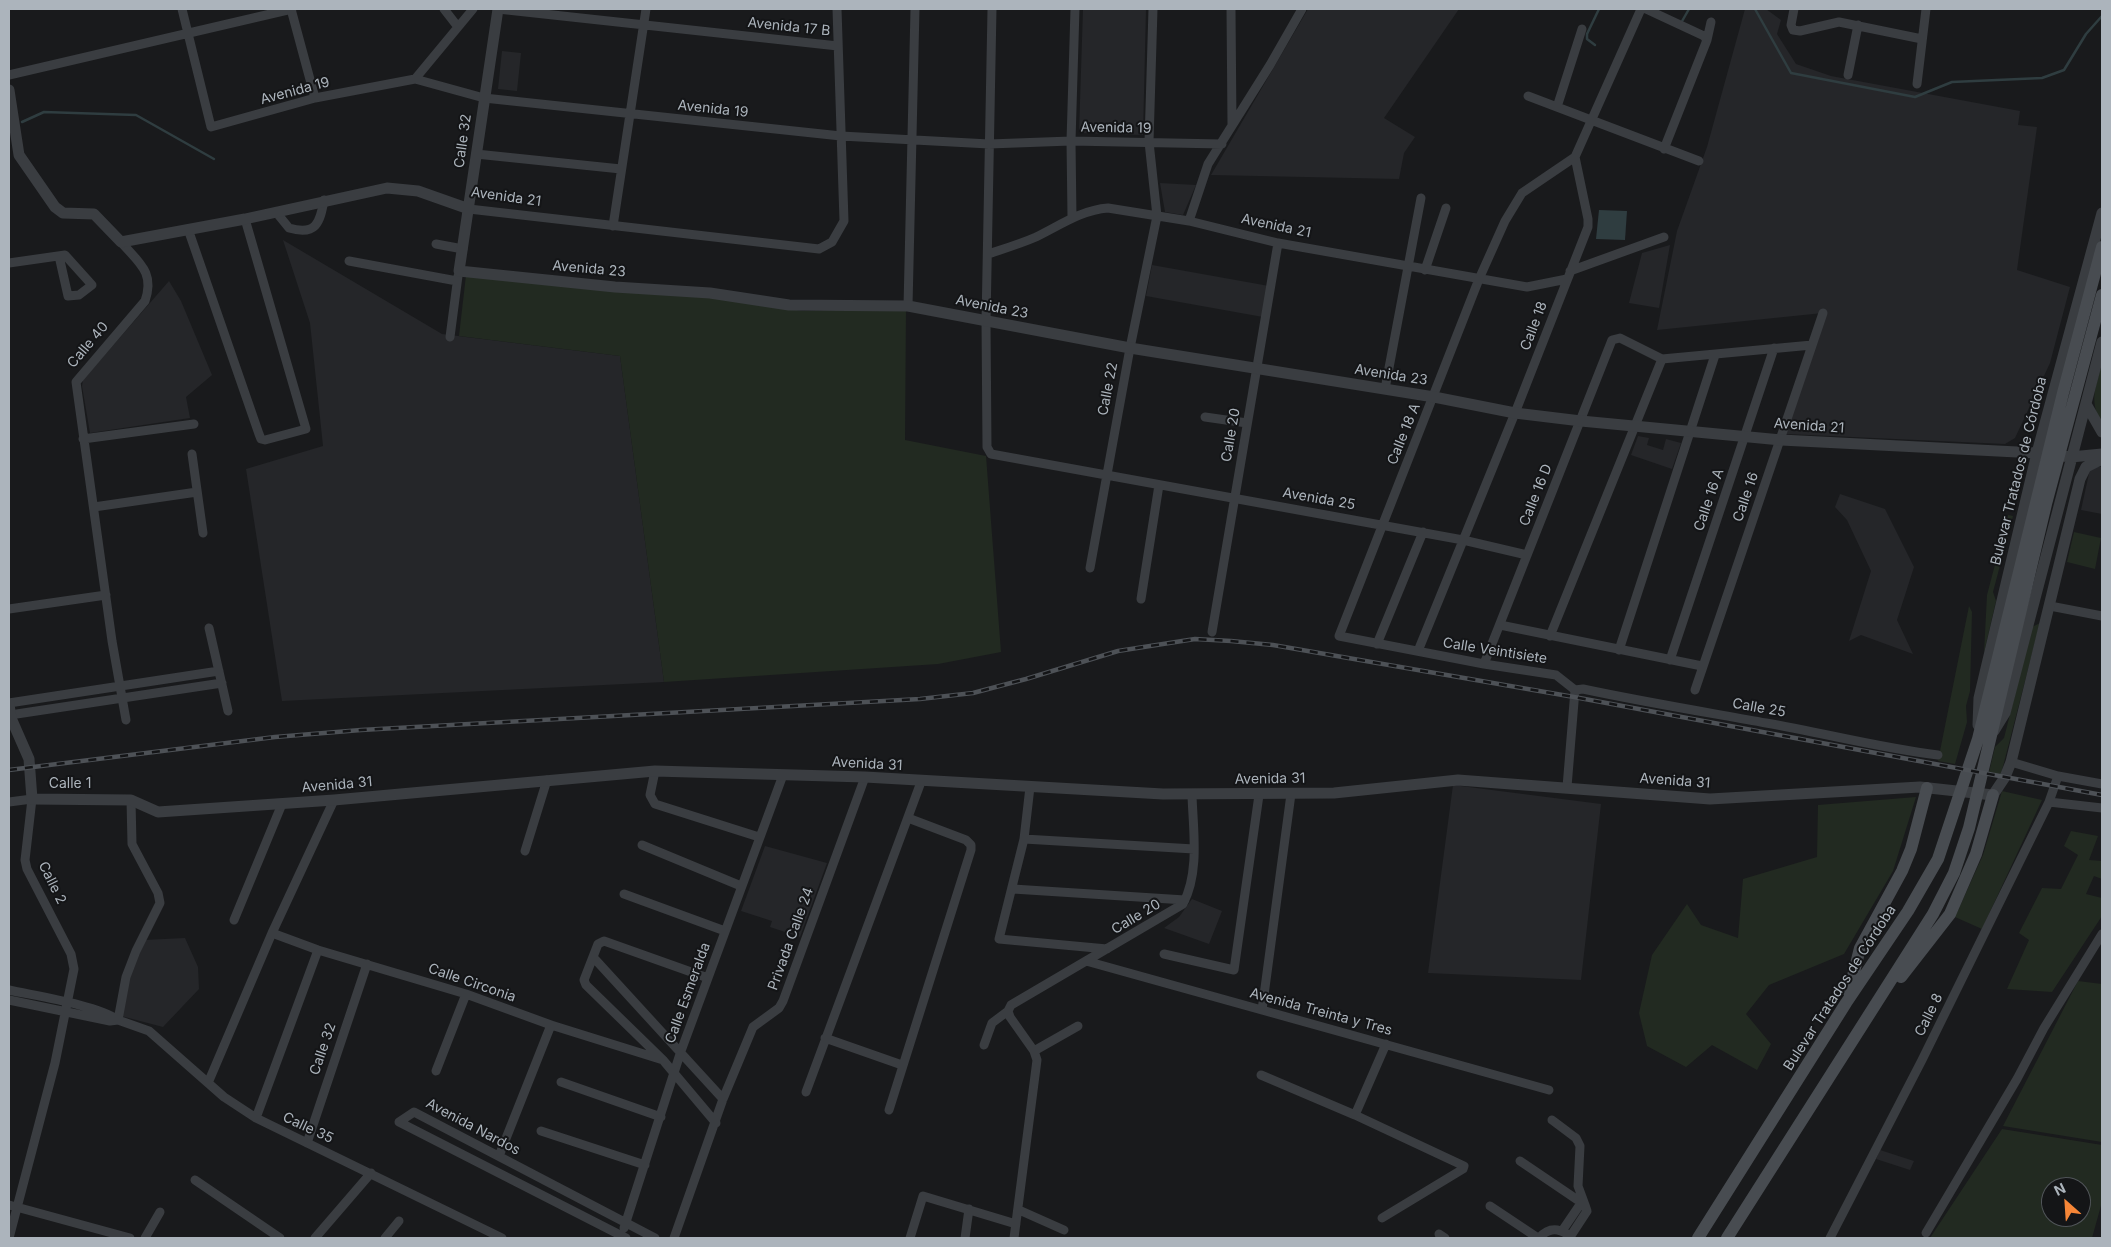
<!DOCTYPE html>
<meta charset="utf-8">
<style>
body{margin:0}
#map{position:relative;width:2111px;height:1247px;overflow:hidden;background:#191a1c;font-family:Inter,sans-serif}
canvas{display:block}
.frame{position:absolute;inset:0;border:10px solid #acb4bc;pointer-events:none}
.north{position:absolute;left:2041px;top:1177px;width:50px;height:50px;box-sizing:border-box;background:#141517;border:1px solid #515559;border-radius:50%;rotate:334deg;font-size:14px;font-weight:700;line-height:20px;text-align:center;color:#acb4bc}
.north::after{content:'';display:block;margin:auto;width:18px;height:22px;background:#f68637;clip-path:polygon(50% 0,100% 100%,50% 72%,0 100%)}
</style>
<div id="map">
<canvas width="2111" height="1247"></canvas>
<div class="frame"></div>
<div class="north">N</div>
</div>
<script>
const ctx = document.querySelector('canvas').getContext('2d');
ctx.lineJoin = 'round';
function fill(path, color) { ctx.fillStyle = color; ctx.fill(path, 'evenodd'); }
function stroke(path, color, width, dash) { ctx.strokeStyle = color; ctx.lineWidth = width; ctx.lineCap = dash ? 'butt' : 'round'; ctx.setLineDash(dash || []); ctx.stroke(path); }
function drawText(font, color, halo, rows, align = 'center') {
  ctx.font = font + ' Inter,sans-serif'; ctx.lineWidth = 4; ctx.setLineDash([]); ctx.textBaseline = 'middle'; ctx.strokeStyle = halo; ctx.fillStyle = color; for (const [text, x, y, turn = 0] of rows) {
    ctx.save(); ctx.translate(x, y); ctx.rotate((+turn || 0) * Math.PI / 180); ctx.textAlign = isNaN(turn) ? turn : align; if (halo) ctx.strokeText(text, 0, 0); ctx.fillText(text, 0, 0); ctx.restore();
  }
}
const built = new Path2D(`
 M1083,9H1146L1143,135L1079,133Z
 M1308,9H1459L1384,118L1415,137L1404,153L1399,179L1211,175Z
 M1745,9H1766L1781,20L1777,34L1796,64L1831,76L2020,111L2018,125L2037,127L2017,270L2070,287L2050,363L2015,438L2005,444L1786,434L1823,313L1657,330L1677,231L1707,147Z
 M502,51L521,53L517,91L498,89Z
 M1160,183L1196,185L1183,215L1165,212Z
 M283,240L442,334L620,356L664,682L282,701L246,469L323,446L310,323Z
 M1670,245L1659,308L1629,303L1642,253Z
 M1152,265L1269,286L1263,317L1146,296Z
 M169,281L181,301L212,375L186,397L190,418L90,433L82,386L83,380Z
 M1638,436L1649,438L1647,445L1663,450L1666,439L1681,443L1672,469L1631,455Z
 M2096,466L2102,467V514L2081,510L2090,469Z
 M1840,494L1885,509L1914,567L1897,620L1913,654L1861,635L1849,641L1871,571L1847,520L1835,507Z
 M1453,785L1601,804L1581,980L1428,973Z
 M765,846L827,863L800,937L770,927L772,921L741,911Z
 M1192,899L1222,911L1209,944L1164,928L1179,917Z
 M185,938L198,967L199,989L163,1027L121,1016L131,968L144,940Z
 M1880,1150L1914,1161L1910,1170L1876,1159Z`);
const green = new Path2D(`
 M466,275L717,297L803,311L906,308L905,440L986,456L1001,652L938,664L664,682L620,356L459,336Z
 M2102,362V427C2089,398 2095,391 2102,362Z
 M2008,515L2013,516L1993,592L1996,601L1984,653L1987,595Z
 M2074,532L2101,538L2095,569L2067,562Z
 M1969,606L1972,612L1970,691L1966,706L1967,722L1955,764L1938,761Z
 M2040,623L2001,774L1989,772L1995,747L2004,738L2032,627Z
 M2002,791L2042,800L1982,929L1955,917L1983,855Z
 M1916,797L1893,871L1844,954L1769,985L1746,1014L1771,1044L1757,1070L1712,1045L1686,1067L1647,1046L1639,1013L1652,955L1687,904L1701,925L1738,938L1743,879L1817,857L1818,805Z
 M2071,831L2098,836L2089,860L2102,861V879L2094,876L2086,894L2102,898V916L2052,992L2007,989L2029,940L2019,933L2042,888L2061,889L2078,855L2064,846Z
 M2078,981L2102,984V1142L2003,1126Z
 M2002,1129L2102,1145V1202L2092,1238H1930ZM2051,1187H2081V1217H2051Z`);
const water = new Path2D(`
 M1599,210L1627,211L1625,240L1596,239Z`);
const stream = new Path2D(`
 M1755,9L1791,73L1915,97L1952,82L2042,78L2064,70L2086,34L2102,16
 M1681,23L1689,9
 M1595,45L1587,39V34L1599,9
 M22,122L44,112L136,115L214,159`);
const minor = new Path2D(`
 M182,9L211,127L315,98L415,79L484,98L841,136L989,144L1071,141L1222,144
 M291,9L315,98
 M444,9L458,27
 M498,9L838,46
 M992,9L986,321L987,447L991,454L1463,540L1527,555
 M1231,9L1232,125
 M1646,9L1704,36L1707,40
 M1794,9L1791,25L1793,30L1800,31L1839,22L1922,39
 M9,75L292,9
 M1848,75L1858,25
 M415,79L473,9
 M1917,84L1926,9
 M1528,96L1699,161
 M1557,107L1582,29
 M1664,149L1707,40L1711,22
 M476,154L621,169
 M469,209L819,249L832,242L844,221L837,9
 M276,212L289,228C316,236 320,223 324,200
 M1072,218L1071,141L1075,9
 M1189,221L1208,164L1270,65L1302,9
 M613,226L646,9
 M188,229L259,434L261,439L265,440L306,429L245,219
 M121,242C139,263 155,272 145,301L76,382L112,641L126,720
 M436,244L463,249
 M988,254C1003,249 1020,244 1036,237C1059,226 1081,210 1108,208L1189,221L1278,243L1527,287L1567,279
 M349,261L457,281
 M9,263L65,255L92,285L79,295L68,296L59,256
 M1425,270L1446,208
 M1570,271L1664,237
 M908,306L915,9
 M450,337L458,276
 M1385,389L1421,198
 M1205,417L1247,423
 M83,439L194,424
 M192,454L203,533
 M94,507L197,492
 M1090,568L1130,348L1157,216L1149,142L1153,9
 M1141,599L1159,485
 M2050,606L2102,616
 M9,609L106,595
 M1500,625L1702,666
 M209,628L228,711
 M1212,632L1278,243
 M1550,636L1662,359
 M1377,644L1423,532
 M1619,650L1715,355
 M1418,651L1515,413L1588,227V219L1575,157L1641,9
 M1670,660L1774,348
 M1484,664L1612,340L1620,338L1662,359L1812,345
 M1575,690L1583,689C1644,702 1705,712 1766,723C1824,733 1880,748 1938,755
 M1695,690L1823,313
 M9,703L219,671
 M10,715L222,683
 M2011,762L2058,776L2102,784
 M655,771L650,795L655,804L759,837
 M1030,787L1024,839L999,939L1107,949
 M1567,787L1575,690L1556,675L1484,664L1339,636L1479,279L1505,221L1522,193L1575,157
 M131,800L132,844L158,893L160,903L136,951L126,977L118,1020L149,1031L224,1097L256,1118L502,1238
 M9,802L32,799L25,860L27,869L71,954L74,969L55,1063L9,1238
 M2049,802L2102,808
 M1024,839L1194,849
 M642,845L741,886
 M525,851L547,780
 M1013,889L1185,900
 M624,894L725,931
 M234,920L282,804
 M272,933L318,950L466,994L551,1025L663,1060
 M1164,954L1234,970L1259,795
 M593,957L723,1099
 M1086,961L1549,1090
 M708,978L604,941L598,944L584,980L586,985L663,1060L716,1123
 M9,990C36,996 97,1005 118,1020L110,1021L9,1000
 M1262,1010L1291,794
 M825,1038L902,1065
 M984,1045L992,1023L1008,1011
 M1034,1051L1078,1026
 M436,1071L466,994
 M1261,1075L1355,1115L1464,1166L1463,1169L1382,1218
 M561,1082L661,1117
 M208,1083L272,933L334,800
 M806,1092L921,782
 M889,1110L971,850V845L966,840L908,818
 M1355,1115L1386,1044
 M256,1118L318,950
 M1552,1120L1576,1138L1580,1146L1578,1186L1585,1205
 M541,1131L645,1165
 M307,1143L367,964
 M499,1156L551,1025
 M1520,1161L1585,1205
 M195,1180L280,1238
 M9,1205L130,1238
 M1490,1206L1538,1238
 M1019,1210L1064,1230
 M624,1228L681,1051L783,775
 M1562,1231L1579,1206L1585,1205L1587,1211L1570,1237
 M1926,1233L2017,1079L2044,1028L2102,934
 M1439,1234L1445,1238
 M145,1238L160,1212
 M315,1238L371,1173
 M385,1238L399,1221
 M626,1238L399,1122L414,1112L655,1238
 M674,1238L723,1099L753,1027L779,1008L783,1001L865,777
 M910,1238L923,1196L1016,1224
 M965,1238L969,1209
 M1014,1238L1037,1060L1034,1051L1010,1017L1008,1011L1011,1005L1183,904C1200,872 1193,829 1192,795
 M1539,1238C1547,1229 1556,1227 1567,1234
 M1830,1238L1922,1060L2049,802L2058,776`);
const tertiary = new Path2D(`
 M498,9L459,271L615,287L710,293L789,305L908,306L1130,348L1434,397L1515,413L1581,421L1781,440L2037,453L2071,457L2102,454
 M9,90L19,155L55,207L63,213L94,214L121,242L245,219L387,188L418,191L469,209
 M2086,404L2102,432
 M9,704L11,718L29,759L32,799L131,800L158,812L334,800L655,771L865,777L1163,794L1334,793L1458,780L1710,799L1920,787L1993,795L2005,777L2011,762L2080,479L2086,467L2102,459
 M1978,725L1979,698L2037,453L2102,213
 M1994,731L2005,713L2102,342`);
const secondary = new Path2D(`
 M1901,977L1950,914L1976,854L1993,795
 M1849,992L1860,948L1902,871L1911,849L1927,788
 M1698,1238L1846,1003L1908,911L1938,859L1978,739L2063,393L2102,247
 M1727,1238L1933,914L1954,873L1969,828L2046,504L2102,295`);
const rail = new Path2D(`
 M9,770L275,737L361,730L920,699L973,693L1026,679L1118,651L1195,639L1231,641L1273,645L1574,697L2102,795`);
const streetNames = [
 ["Avenida 17 B",789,27,6],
 ["Avenida 19",295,91,-15],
 ["Avenida 19",713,109,6],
 ["Avenida 19",1116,128,1],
 ["Calle 32",463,141,-82],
 ["Avenida 21",506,197,8],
 ["Avenida 21",1276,226,12],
 ["Avenida 23",589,269,5],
 ["Avenida 23",992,307,11],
 ["Calle 18",1534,326,-69],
 ["Calle 40",88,345,-50],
 ["Avenida 23",1391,375,9],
 ["Calle 22",1108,389,-79],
 ["Avenida 21",1809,426,4],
 ["Calle 18 A",1404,434,-68],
 ["Calle 20",1231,435,-80],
 ["Bulevar Tratados de Córdoba",2019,471,-76],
 ["Calle 16 D",1536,495,-68],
 ["Calle 16",1746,497,-71],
 ["Avenida 25",1319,499,10],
 ["Calle 16 A",1709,500,-71],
 ["Calle Veintisiete",1495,651,9],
 ["Calle 25",1759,708,10],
 ["Avenida 31",867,764,3],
 ["Avenida 31",1270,779,-1],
 ["Avenida 31",1675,781,4],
 ["Calle 1",70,784],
 ["Avenida 31",337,785,-5],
 ["Calle 2",52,883,64],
 ["Calle 20",1136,917,-31],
 ["Privada Calle 24",791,939,-70],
 ["Calle Circonia",472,983,19],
 ["Bulevar Tratados de Córdoba",1840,988,-57],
 ["Calle Esmeralda",688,993,-70],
 ["Avenida Treinta y Tres",1321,1012,15],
 ["Calle 8",1929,1015,-64],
 ["Calle 32",323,1049,-71],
 ["Avenida Nardos",473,1127,28],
 ["Calle 35",308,1128,25]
];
fill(built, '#252629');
fill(green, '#222a21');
fill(water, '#2f3d40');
stroke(stream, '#2f3d40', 2.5);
stroke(minor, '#3a3d41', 9);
stroke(tertiary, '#3a3d41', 11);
stroke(secondary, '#484c51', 12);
stroke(rail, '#4d5156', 4.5);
stroke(rail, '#141517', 2.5, [8]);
drawText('14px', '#acb4bc', '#141517', streetNames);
</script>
